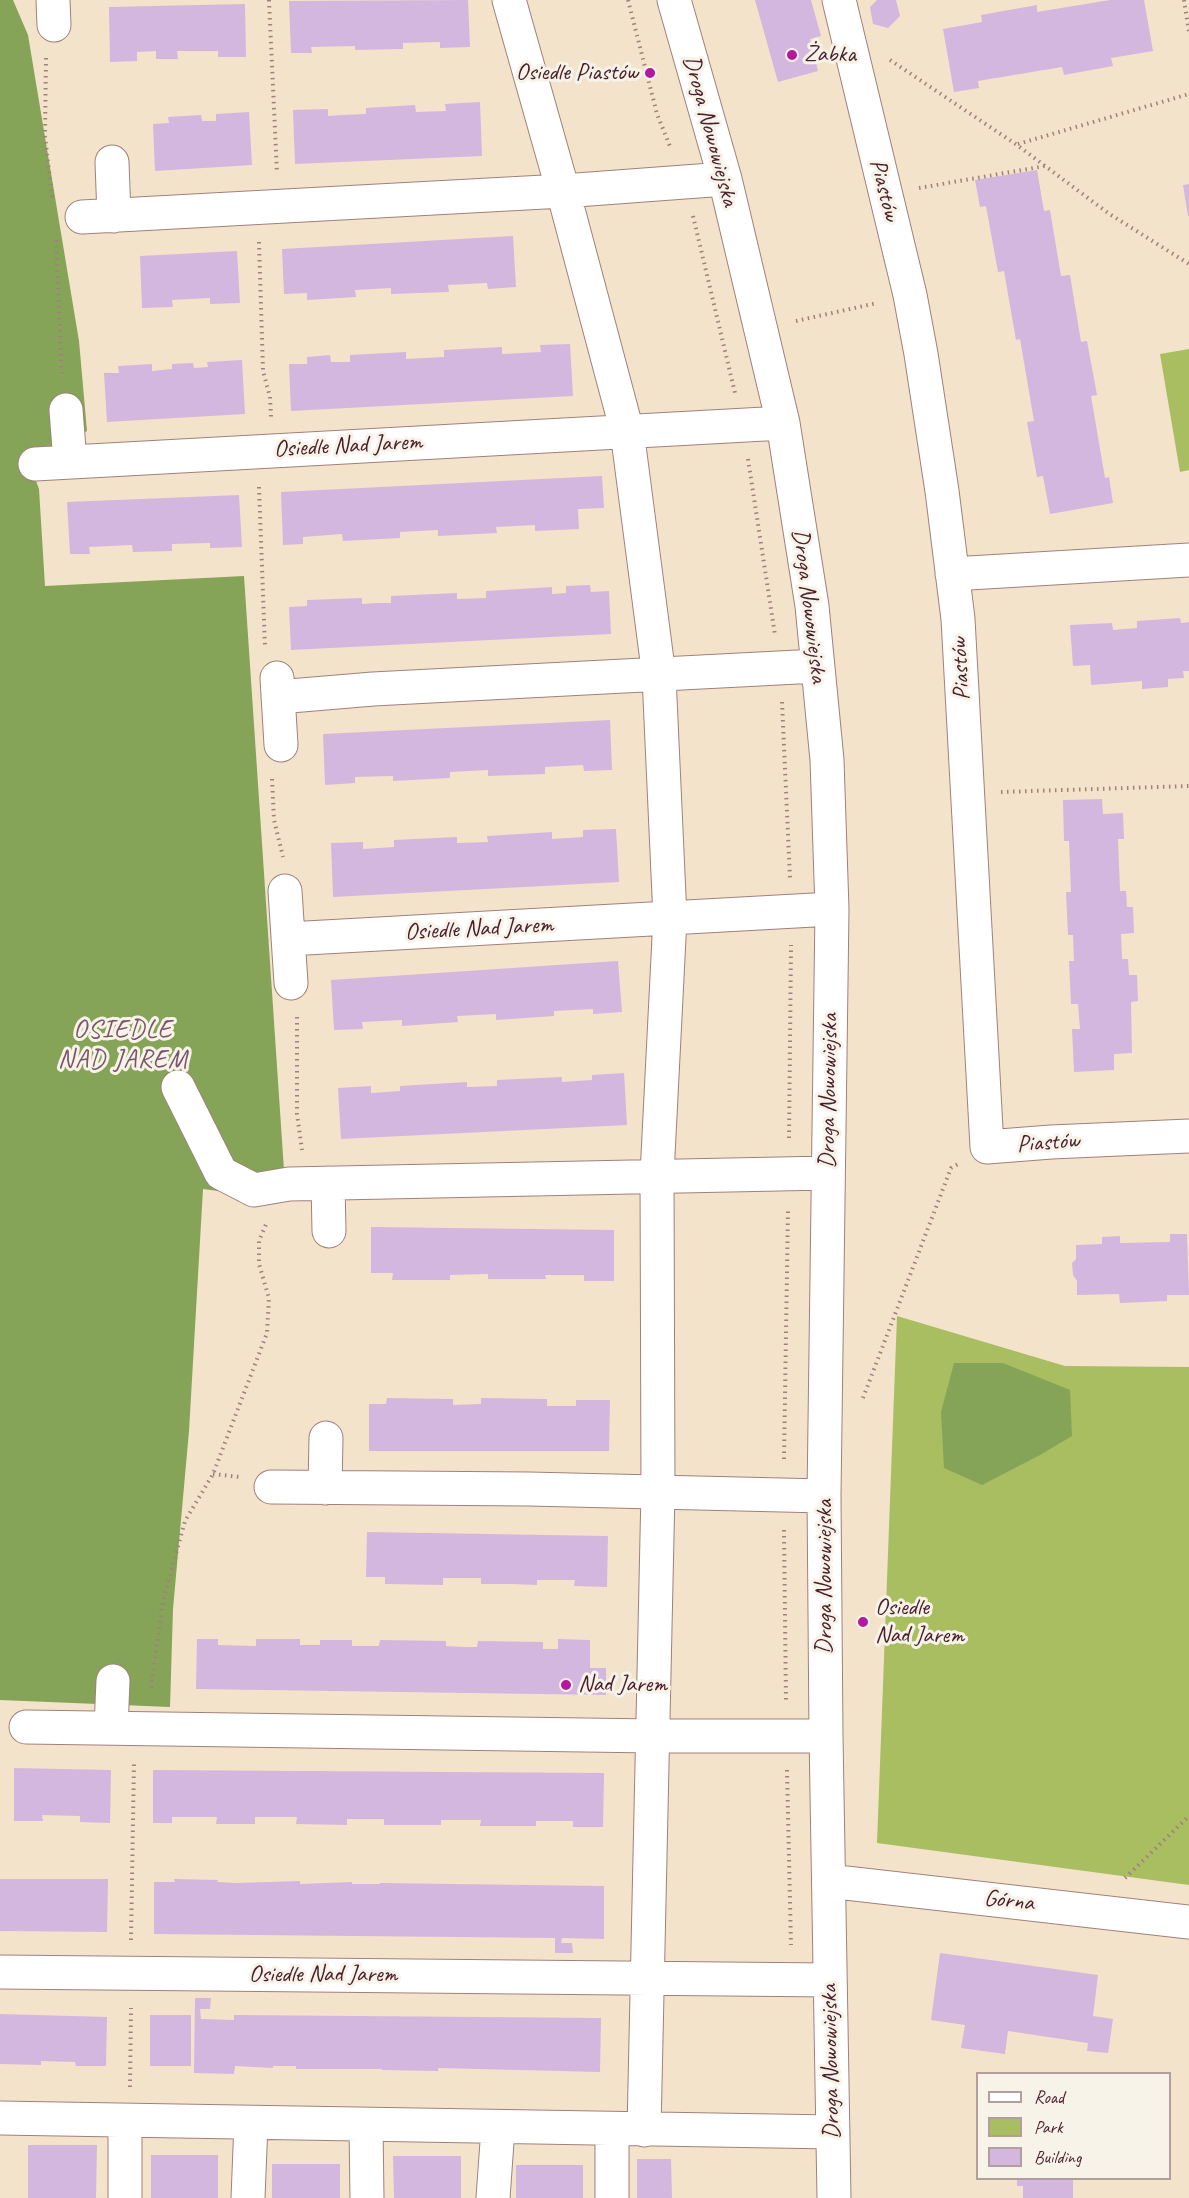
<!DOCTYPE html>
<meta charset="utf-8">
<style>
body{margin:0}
#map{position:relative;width:1189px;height:2198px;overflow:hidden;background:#f4e3cb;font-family:Caveat,sans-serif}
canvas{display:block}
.legend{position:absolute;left:976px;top:2072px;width:195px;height:108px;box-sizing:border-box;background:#f7f3e8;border:2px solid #b29e9c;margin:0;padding:8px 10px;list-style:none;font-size:18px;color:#4a1f2b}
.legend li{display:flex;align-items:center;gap:12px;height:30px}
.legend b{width:30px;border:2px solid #b29e9c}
</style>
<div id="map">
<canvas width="1189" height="2198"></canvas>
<ul class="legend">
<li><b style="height:8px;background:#fff"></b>Road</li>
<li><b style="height:16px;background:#a9bd61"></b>Park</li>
<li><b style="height:16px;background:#d3b7df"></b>Building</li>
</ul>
</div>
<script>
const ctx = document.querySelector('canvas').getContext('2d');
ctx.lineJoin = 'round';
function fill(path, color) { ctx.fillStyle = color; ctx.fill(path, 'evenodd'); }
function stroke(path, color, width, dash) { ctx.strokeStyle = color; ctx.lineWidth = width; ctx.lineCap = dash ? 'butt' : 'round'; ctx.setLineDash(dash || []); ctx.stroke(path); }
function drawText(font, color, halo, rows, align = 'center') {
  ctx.font = font + ' Caveat,sans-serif'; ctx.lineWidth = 6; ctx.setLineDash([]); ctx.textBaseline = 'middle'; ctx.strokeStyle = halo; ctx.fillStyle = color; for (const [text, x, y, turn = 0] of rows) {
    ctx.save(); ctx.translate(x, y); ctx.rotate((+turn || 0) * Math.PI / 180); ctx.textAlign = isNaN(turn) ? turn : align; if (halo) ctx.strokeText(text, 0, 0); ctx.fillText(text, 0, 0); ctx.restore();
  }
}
const green = new Path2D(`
 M1189,349V470L1180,472L1160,354Z
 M897,1316L1065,1366L1189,1367V1885L877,1843Z`);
const forest = new Path2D(`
 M0,0H13L28,35L79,341L87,431L31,468L39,489L45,586L244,576L286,1200L203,1189L189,1431L173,1609L170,1707L0,1700Z
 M954,1363H1003L1070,1390L1072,1436L1040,1455L982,1485L944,1468L941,1412Z`);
const building = new Path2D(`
 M468,0L470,47L440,48V42L403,43V49L355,50V46L311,47L312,53H291L289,1Z
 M755,0H811L821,36L810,39L818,71L778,82Z
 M877,0H896L900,16L888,28L873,24L870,7Z
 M1110,0H1144L1153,51L1111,58L1113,66L1064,75L1062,67L978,81L979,88L954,92L943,29L982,22L981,15L1037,5V12Z
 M245,4L246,57H218V51H177L178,59H156V51L137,52V61L110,62L109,7Z
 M480,102L482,156L295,164L293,110L328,109V116L342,115L366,114V108L415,105L416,112L446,111L445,104Z
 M249,112L252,165L155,171L153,124L169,123L168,117L201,115L202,121H216V114Z
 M1037,170L1044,211L1050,210L1061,276L1070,275L1081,342L1087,341L1097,395L1091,396L1105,478L1109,477L1113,503L1050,514L1043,476L1037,477L1027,422L1034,421L1020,339L1016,340L1004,271L998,272L986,206L980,207L975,180Z
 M1189,184V216H1188L1183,185Z
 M513,236L516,287L488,289L487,283L448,285L449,292L391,294V288L355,290L356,297L307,300V293L284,294L282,249Z
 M237,251L240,303L210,304V298L172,300L173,307L142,308L140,256Z
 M570,344L573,396L291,411L289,364H307V357L330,355L331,362H350V355L406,352V359L444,357V350L502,347V354L541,352L540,345Z
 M242,360L245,414L107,422L104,373H119L118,366L152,364V371L172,369V364L193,363L194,368L208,367L207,362Z
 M602,476L604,508L578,509L579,529L535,531V525L515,526L496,527L497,533L438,536V530L400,532V538L343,541L342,534L303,537V544L283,545L281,492Z
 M239,495L242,547L210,548V543L172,544V551L133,552L132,545L111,546L89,547L90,554H70L67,502Z
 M590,585L591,592L609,591L611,634L291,650L289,607L307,606V600L362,598V604L377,603H391V596L457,593V599L486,598V591L552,587V594L566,593V586Z
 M1180,618L1181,623L1189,622V671H1183L1184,678L1168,679V687L1142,689V681L1091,685L1090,665L1073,666L1070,625L1112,623L1113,630L1137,628V621Z
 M610,720L612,770L584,771L583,765L545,767V774L488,776V770L450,772V778L393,781V776L355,777V783L325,785L323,734Z
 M1102,799L1103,814L1123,813L1124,839H1118L1120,891H1126L1127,907H1133L1134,933L1121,934L1122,959H1128L1129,975H1137L1138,1001L1131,1002L1132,1053L1114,1054V1070L1074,1072L1072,1029H1080L1078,1004H1071L1069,961H1074L1073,935H1068L1066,892H1071L1069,841H1064L1063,800Z
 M616,829L619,882L333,897L331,843L363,842V849L394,847V840L457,837V843L488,842L487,836L552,832V839L583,837V830Z
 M618,961L622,1012L593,1014V1009L554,1011V1016L496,1020V1014L477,1015L457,1016L458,1022L402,1026V1020L383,1021L362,1022L363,1029L334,1030L331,980Z
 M624,1073L627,1125L341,1139L338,1088L371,1086V1093L400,1091V1086L467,1082V1087L497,1086V1080L562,1077V1082L592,1080V1075Z
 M371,1227L614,1230V1281H584V1275H545L546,1279H488V1274L450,1275V1280H392L393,1273H371Z
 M1170,1234H1187L1189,1295H1167V1301L1120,1303L1119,1294L1077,1295V1281L1073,1275L1072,1263L1076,1259V1245L1102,1244V1237L1120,1236V1243L1170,1242Z
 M387,1398L453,1399V1405L481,1404V1398L547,1399V1406H576V1400H610L609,1451H369V1404H386Z
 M367,1532L608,1536L607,1587L574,1586L575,1580H537V1585L511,1584H481V1578H443V1585L385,1584V1577H366Z
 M197,1639H218V1645L256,1646V1639H300V1645H320V1640H352V1646H379L380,1640L446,1641V1646L463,1647H477L478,1641L543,1642V1649H558V1639L590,1640V1668H606V1695L196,1689Z
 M14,1768L111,1770L110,1823L80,1822V1816L42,1815L43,1821H14Z
 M153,1770L604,1773L603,1827H573V1821H536V1826H480L481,1820H441V1825H384V1819H347V1825L296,1824L297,1817H255V1824H216L217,1817H172V1823H153Z
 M0,1879H108L107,1932L0,1931Z
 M174,1879L218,1880L217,1882L237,1883L300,1881V1884L352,1882V1884H380V1883L604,1886V1939L562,1938L561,1943H572L573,1953H555V1938L154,1934V1882H175Z
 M940,1953L1098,1975L1093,2016L1113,2019L1108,2053L1087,2051L1088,2043L1008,2031L1005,2054L961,2048L965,2025L931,2020Z
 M195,1998H211L210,2009H200L201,2019L234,2020V2015L601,2018L600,2072L438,2068V2071L382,2070V2069H296V2066H273V2068L235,2066L234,2074L194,2073Z
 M0,2014L107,2017L106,2066H76L75,2062L41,2061V2065L0,2064Z
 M150,2015H191V2066H150Z
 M28,2145H97L96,2198H28Z
 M151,2155H218V2198H151Z
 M393,2156H461V2198H394Z
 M637,2159H671L672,2198H637Z
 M272,2164H340V2198H272Z
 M516,2165H583V2198H516Z
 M1017,2178H1073V2198H1023V2186H1017Z`);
const path = new Path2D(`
 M269,0L277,173
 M628,0L657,114L671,149
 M1184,0L1189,32
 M46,58L45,136L52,197
 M890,60L1017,145L1108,213L1189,264
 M1018,144L1189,94
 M919,188L1045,166
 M693,216L735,393
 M56,240L62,376
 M259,242L263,371L270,397L271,417
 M796,321L877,303
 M748,459L775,635
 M259,487L265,647
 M782,702L790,878
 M272,779L274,820L283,857
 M1001,792L1189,786
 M297,1017V1114L302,1150
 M789,1138L791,945
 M863,1398L951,1168L958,1164
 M784,1459L788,1209
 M213,1474L240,1477
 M784,1530L786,1702
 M151,1688L163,1601L185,1521L213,1474L267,1333L269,1298L259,1264V1241L267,1222
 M787,1770L791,1945
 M1125,1878L1189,1816
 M131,1940L134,1762
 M130,2087L131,2008`);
const minor = new Path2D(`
 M53,0L54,25
 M509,0L563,191L627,431L659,676L670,918L657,1175L658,1491L644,2130
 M674,0L725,179L783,423L812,606L827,760L832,909L824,1496L826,1736L834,2198
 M839,0L910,295L921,354L942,491L958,619L987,1147L1051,1142L1189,1136
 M112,162L114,216
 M82,217L563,191L725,179
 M66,410L70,462
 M35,464L783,423
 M952,574L1189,560
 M277,678L281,745
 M278,697L373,689L817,666
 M285,891L291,983
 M288,939L832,909
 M178,1087L221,1173L254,1190L289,1184L828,1173
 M328,1183L329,1231
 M271,1487L529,1489L824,1496
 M325,1488L326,1438
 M26,1727L654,1736H826
 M111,1728L113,1681
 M829,1884L846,1883L1189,1922
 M0,1972L830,1980
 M0,2118L833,2132
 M366,2125L367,2198
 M612,2129V2198
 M125,2198V2121
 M248,2198L251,2123
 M493,2198L498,2128`);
const markers = [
 [792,55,6,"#b5179e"],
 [650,73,6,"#b5179e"],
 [863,1622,6,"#b5179e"],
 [566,1685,6,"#b5179e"]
];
const poiNames = [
 ["Żabka",804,55],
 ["Osiedle Piastów",638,73,"right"],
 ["Osiedle",875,1608],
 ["Nad Jarem",875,1636],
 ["Nad Jarem",578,1685]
];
const streetNames = [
 ["Droga Nowowiejska",710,131,75],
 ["Piastów",884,190,76],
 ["Osiedle Nad Jarem",348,446,-3],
 ["Droga Nowowiejska",809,606,83],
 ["Piastów",961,669,-93],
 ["Osiedle Nad Jarem",479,929,-3],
 ["Droga Nowowiejska",829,1091,-89],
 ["Piastów",1048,1143,-4],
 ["Droga Nowowiejska",825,1577,-90],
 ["Górna",1009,1901,6],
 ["Osiedle Nad Jarem",323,1975],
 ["Droga Nowowiejska",831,2062,-91]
];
const neighbourhoodNames = [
 ["OSIEDLE",123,1030],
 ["NAD JAREM",123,1060]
];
fill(green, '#a9bd61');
fill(forest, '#86a457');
fill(building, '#d3b7df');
stroke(minor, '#9f817b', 35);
stroke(path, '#9f817b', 4, [1.5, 4.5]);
stroke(minor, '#fff', 33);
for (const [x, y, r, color] of markers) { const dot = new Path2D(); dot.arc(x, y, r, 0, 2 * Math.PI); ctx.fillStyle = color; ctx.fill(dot); stroke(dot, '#f7f3e8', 2); }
drawText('24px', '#4a1f2b', '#f7f3e8', poiNames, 'left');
drawText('24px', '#4a1f2b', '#f7f3e8', streetNames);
ctx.letterSpacing = '1.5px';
drawText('26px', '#7a546a', '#f7f3e8', neighbourhoodNames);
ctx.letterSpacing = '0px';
</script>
